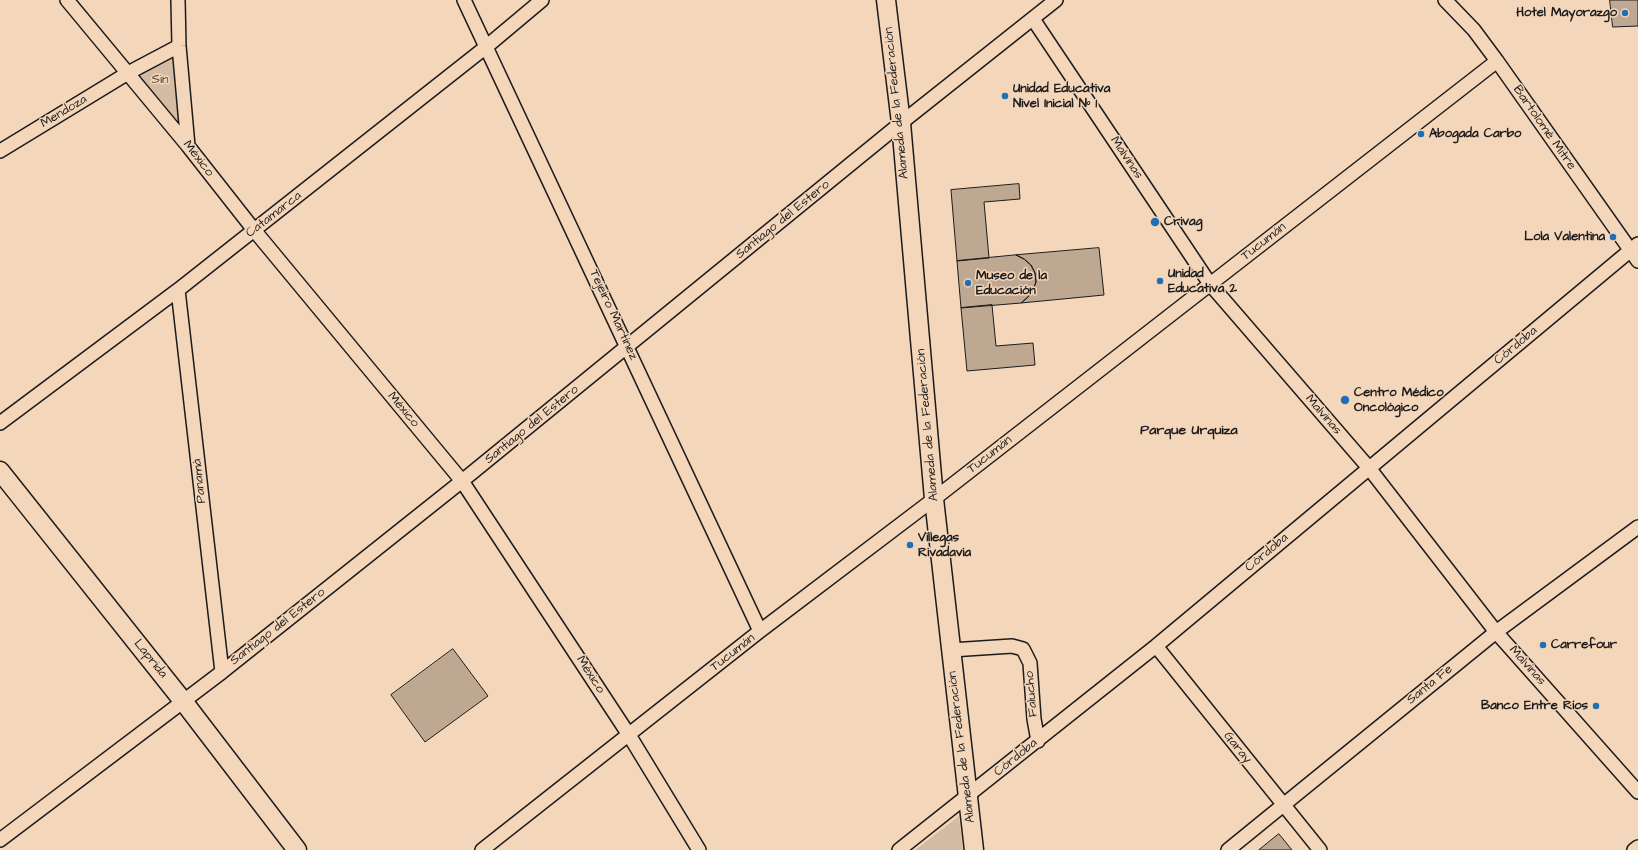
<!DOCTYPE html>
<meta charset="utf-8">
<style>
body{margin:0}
canvas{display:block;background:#f4d6ba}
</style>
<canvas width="1638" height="850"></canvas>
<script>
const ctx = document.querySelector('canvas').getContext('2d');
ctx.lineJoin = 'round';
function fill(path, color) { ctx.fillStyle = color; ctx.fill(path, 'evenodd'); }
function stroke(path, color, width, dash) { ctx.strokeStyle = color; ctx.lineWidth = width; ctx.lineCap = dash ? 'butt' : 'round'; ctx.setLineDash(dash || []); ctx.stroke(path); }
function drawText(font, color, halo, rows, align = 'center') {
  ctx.font = font + ' "Architects Daughter",sans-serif'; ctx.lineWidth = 3; ctx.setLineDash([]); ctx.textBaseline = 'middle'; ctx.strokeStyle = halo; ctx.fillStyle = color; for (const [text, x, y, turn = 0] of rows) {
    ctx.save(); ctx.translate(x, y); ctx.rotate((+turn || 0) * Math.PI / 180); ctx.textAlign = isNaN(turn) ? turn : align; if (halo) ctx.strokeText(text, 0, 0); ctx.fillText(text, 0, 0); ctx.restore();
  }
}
const green = new Path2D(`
 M172,56L179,128L136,74Z
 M959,816L963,850H915Z`);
const building = new Path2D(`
 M1610,0H1638V26L1613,27Z
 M1019,184L1020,199L984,202L989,258L957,261L951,190Z
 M1099,248L1104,295L1021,303L1028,297L1033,290L1036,282L1035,273L1031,265L1024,259L1016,255Z
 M1016,255L1024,259L1031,265L1035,273L1036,282L1033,290L1028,297L1021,303L961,308L957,261Z
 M992,305L996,346L1033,343L1035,365L967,371L961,308Z
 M453,649L488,696L425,742L391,695Z
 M1279,834L1292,850H1259Z`);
const street = new Path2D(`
 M67,0L188,146L254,230L462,481L629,735L699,850
 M178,0L179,46L188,146
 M464,0L760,631
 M1445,0L1474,30L1497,61L1638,261
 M1033,19L1210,284L1369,468L1496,632L1638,792
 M0,151L128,73L179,46
 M178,290L222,672
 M0,423L178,290L486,47L542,0
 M1156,646L1320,850
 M951,650L1012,646L1023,649L1030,663L1034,719L1038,741
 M0,840L222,672L462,481L901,123L1056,0
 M482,850L760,631L934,499L1497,61
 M899,850L1156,646L1638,244
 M1228,850L1496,632L1638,527
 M1634,850L1638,847`);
const secondary = new Path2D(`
 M886,0L901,123L934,499L974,850
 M0,471L183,701L297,850`);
const markers = [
 [1625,13,4,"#1f6fb2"],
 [1005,96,4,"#1f6fb2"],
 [1421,134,4,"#1f6fb2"],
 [1155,222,5,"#1f6fb2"],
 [1613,237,4,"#1f6fb2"],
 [1160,281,4,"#1f6fb2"],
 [968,283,4,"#1f6fb2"],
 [1345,400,5,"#1f6fb2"],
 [910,545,4,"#1f6fb2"],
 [1543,645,4,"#1f6fb2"],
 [1596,706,4,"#1f6fb2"]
];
const poiNames = [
 ["Hotel Mayorazgo",1617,13,"right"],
 ["Unidad Educativa",1013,89],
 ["Nivel Inicial Nº 1",1013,104],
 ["Abogada Carbo",1429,134],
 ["Crivag",1164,222],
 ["Lola Valentina",1605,237,"right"],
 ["Unidad",1168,274],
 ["Educativa 2",1168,289],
 ["Museo de la",976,276],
 ["Educación",976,291],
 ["Centro Médico",1354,393],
 ["Oncológico",1354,408],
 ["Villegas",918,538],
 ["Rivadavia",918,553],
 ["Carrefour",1551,645],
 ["Banco Entre Ríos",1588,706,"right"]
];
const parkNames = [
 ["Sin",160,80]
];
const streetNames = [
 ["Alameda de la Federación",897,103,-96],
 ["Mendoza",64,112,-31],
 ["Bartolomé Mitre",1544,128,55],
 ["Malvinas",1126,158,56],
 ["México",198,159,52],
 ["Catamarca",274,215,-38],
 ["Santiago del Estero",783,220,-39],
 ["Tucumán",1264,242,-38],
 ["Tejeiro Martínez",613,315,65],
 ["Córdoba",1516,346,-40],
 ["México",403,410,50],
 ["Malvinas",1323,415,49],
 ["Santiago del Estero",532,425,-39],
 ["Alameda de la Federación",928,425,-95],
 ["Tucumán",990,455,-38],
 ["Panamá",200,481,-96],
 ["Córdoba",1267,553,-40],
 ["Santiago del Estero",278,627,-38],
 ["Tucumán",733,653,-38],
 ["Laprida",150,659,51],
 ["Malvinas",1527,666,48],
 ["México",590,675,57],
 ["Santa Fe",1430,685,-39],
 ["Falucho",1032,694,-95],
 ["Alameda de la Federación",962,747,-97],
 ["Garay",1237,748,51],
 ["Córdoba",1016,758,-39]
];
const neighbourhoodNames = [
 ["Parque Urquiza",1189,431]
];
fill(green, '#d4bba3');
fill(building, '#bfa892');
stroke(building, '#1c1c1c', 1);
stroke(street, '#1c1c1c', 16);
stroke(secondary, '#1c1c1c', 21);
stroke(street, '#f4d6ba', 13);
stroke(secondary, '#f4d6ba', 18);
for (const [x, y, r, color] of markers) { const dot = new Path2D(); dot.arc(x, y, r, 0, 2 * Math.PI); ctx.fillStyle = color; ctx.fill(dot); stroke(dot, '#f4d6ba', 1.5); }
drawText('bold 13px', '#1c1c1c', '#f4d6ba', poiNames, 'left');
drawText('13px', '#4a443e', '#f4d6ba', parkNames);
drawText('13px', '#1c1c1c', '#f4d6ba', streetNames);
drawText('bold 14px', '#1c1c1c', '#f4d6ba', neighbourhoodNames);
</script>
